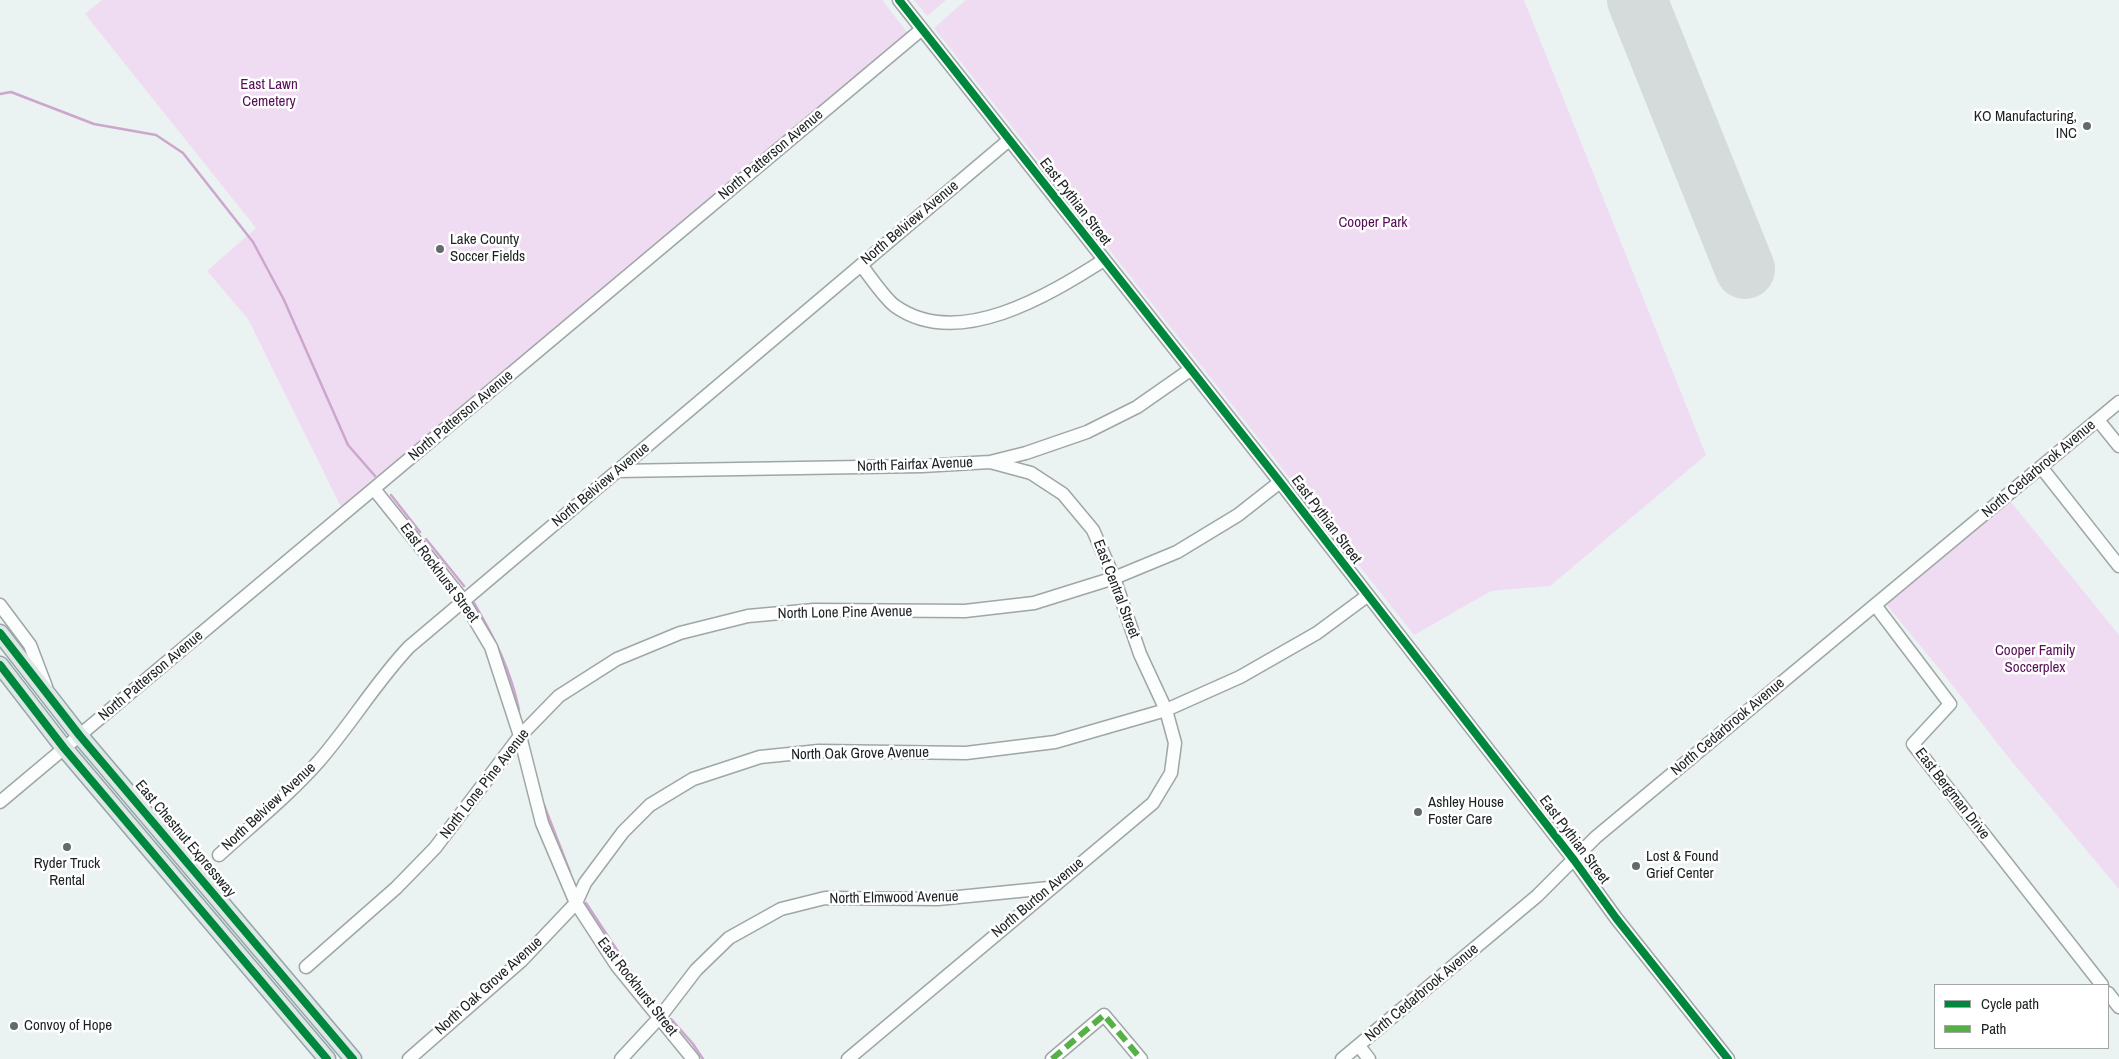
<!DOCTYPE html>
<style>
body{margin:0}
#map{position:relative;width:2119px;height:1059px;overflow:hidden;background:#eaf2f2;font-family:"Archivo Narrow",sans-serif}
canvas{display:block}
.legend{position:absolute;left:1934px;top:984px;width:175px;height:65px;box-sizing:border-box;background:#fff;border:1px solid #a4a6a6;margin:0;padding:6px 9px;list-style:none;font-size:15px;color:#1c2121}
.legend li{display:flex;align-items:center;gap:10px;height:25px}
.legend b{width:25px;border:1px solid #a4a6a6}
</style>
<div id="map">
<canvas width="2119" height="1059"></canvas>
<ul class="legend">
<li><b style="height:6px;background:#00873e"></b>Cycle path</li>
<li><b style="height:6px;background:#55b145"></b>Path</li>
</ul>
</div>
<script>
const ctx = document.querySelector('canvas').getContext('2d');
ctx.lineJoin = 'round';
function fill(path, color) { ctx.fillStyle = color; ctx.fill(path, 'evenodd'); }
function stroke(path, color, width, dash) { ctx.strokeStyle = color; ctx.lineWidth = width; ctx.lineCap = dash ? 'butt' : 'round'; ctx.setLineDash(dash || []); ctx.stroke(path); }
function drawText(font, color, halo, rows, align = 'center') {
  ctx.font = font + ' "Archivo Narrow",sans-serif'; ctx.lineWidth = 5; ctx.setLineDash([]); ctx.textBaseline = 'middle'; ctx.strokeStyle = halo; ctx.fillStyle = color; for (const [text, x, y, turn = 0] of rows) {
    ctx.save(); ctx.translate(x, y); ctx.rotate((+turn || 0) * Math.PI / 180); ctx.textAlign = isNaN(turn) ? turn : align; if (halo) ctx.strokeText(text, 0, 0); ctx.fillText(text, 0, 0); ctx.restore();
  }
}
const green = new Path2D(`
 M102,0H882L907,32L341,507L248,319L207,271L256,228L85,14Z
 M914,0H946L927,16Z
 M966,0H1524L1706,455L1550,586L1491,591L1414,635L934,28Z
 M2011,502L2119,635V889L2008,757L1950,682L1886,604Z`);
const stream = new Path2D(`
 M0,94L11,92L94,124L156,135L183,153L253,242L284,300L348,445L375,476
 M391,495L420,532
 M426,539L464,586
 M474,603C494,637 511,671 519,710
 M544,805L570,872
 M586,903L638,982L654,1000
 M671,1019L693,1044L703,1059`);
const runway = new Path2D(`
 M1637,0L1745,269`);
const minor = new Path2D(`
 M899,0L1280,482L1574,860L1616,918L1728,1059
 M861,265C869,275 885,299 895,306C958,351 1049,295 1104,260
 M2098,420L2119,446
 M2041,467L2119,566
 M617,471L922,466L990,462L1026,453L1087,432L1137,407L1190,370
 M374,489L463,600L491,647L520,736L542,823L576,903L617,966L693,1059
 M0,605L30,645L46,687
 M1875,605L1950,704L1913,744L2102,985
 M0,802L922,29
 M219,855C253,824 289,795 319,761C351,724 376,682 409,647L1009,140
 M306,967L396,888L435,848L520,736L559,696L617,659L680,633L748,616L814,610L965,611L1034,603L1114,578L1177,552L1238,515L1280,482
 M2108,993L2119,1007
 M1359,1046L1369,1059
 M409,1059L521,961L576,903L585,883L623,832L650,805L693,779L760,757L819,751L966,753L1055,742L1166,710L1240,677L1317,633L1367,596
 M621,1059L660,1017L696,970L729,938L781,909L825,898L938,899L1049,888
 M848,1059L1153,803L1171,773L1175,743L1166,710L1140,654L1114,578L1093,530L1063,494L1031,473L990,462
 M1052,1059L1104,1015L1141,1059
 M1342,1059L1537,896L1596,837L2119,402`);
const major = new Path2D(`
 M0,633L80,736L353,1059
 M0,665L64,748L327,1059`);
const quiet = new Path2D(`
 M1052,1059L1104,1015L1141,1059`);
const cycleway = new Path2D(`
 M899,0L1280,482L1574,860L1616,918L1728,1059
 M0,633L80,736L353,1059
 M0,665L64,748L327,1059`);
const markers = [
 [2087,126,5,"#646a6a"],
 [440,249,5,"#646a6a"],
 [1418,812,5,"#646a6a"],
 [67,847,5,"#646a6a"],
 [1636,866,5,"#646a6a"],
 [14,1026,5,"#646a6a"]
];
const parkNames = [
 ["East Lawn",269,85],
 ["Cemetery",269,102],
 ["Cooper Park",1373,223],
 ["Cooper Family",2035,651],
 ["Soccerplex",2035,668]
];
const poiNames = [
 ["KO Manufacturing,",2077,117,"right"],
 ["INC",2077,134,"right"],
 ["Lake County",450,240],
 ["Soccer Fields",450,257],
 ["Ashley House",1428,803],
 ["Foster Care",1428,820],
 ["Lost & Found",1646,857],
 ["Grief Center",1646,874],
 ["Ryder Truck",67,864,"center"],
 ["Rental",67,881,"center"],
 ["Convoy of Hope",24,1026]
];
const streetNames = [
 ["North Patterson Avenue",771,155,-40],
 ["East Pythian Street",1075,202,52],
 ["North Belview Avenue",910,223,-40],
 ["North Patterson Avenue",461,416,-40],
 ["North Fairfax Avenue",915,465,-2],
 ["North Cedarbrook Avenue",2039,469,-40],
 ["North Belview Avenue",601,485,-40],
 ["East Pythian Street",1326,520,53],
 ["East Rockhurst Street",439,573,53],
 ["East Central Street",1116,589,69],
 ["North Lone Pine Avenue",845,613,-1],
 ["North Patterson Avenue",151,676,-40],
 ["North Cedarbrook Avenue",1728,727,-40],
 ["North Oak Grove Avenue",860,754,-1],
 ["North Lone Pine Avenue",485,784,-52],
 ["East Bergman Drive",1952,794,52],
 ["North Belview Avenue",269,807,-43],
 ["East Chestnut Expressway",185,839,50],
 ["East Pythian Street",1574,840,53],
 ["North Elmwood Avenue",894,898,-1],
 ["North Burton Avenue",1038,898,-40],
 ["North Oak Grove Avenue",489,986,-42],
 ["East Rockhurst Street",637,987,52],
 ["North Cedarbrook Avenue",1422,993,-40]
];
fill(green, '#f0dcf2');
stroke(stream, '#cda6ce', 2.5);
stroke(runway, '#d5dada', 60);
stroke(minor, '#9fa6a5', 15);
stroke(major, '#95a6a6', 19);
stroke(minor, '#fcfdfd', 12);
stroke(major, '#dde7e6', 16);
stroke(quiet, '#55b145', 6, [12, 6]);
stroke(cycleway, '#00873e', 8);
for (const [x, y, r, color] of markers) { const dot = new Path2D(); dot.arc(x, y, r, 0, 2 * Math.PI); ctx.fillStyle = color; ctx.fill(dot); stroke(dot, '#fff', 2); }
drawText('15px', '#570d57', '#fff', parkNames);
drawText('15px', '#1c2121', '#fff', poiNames, 'left');
drawText('15px', '#1c2121', '#fff', streetNames);
</script>
